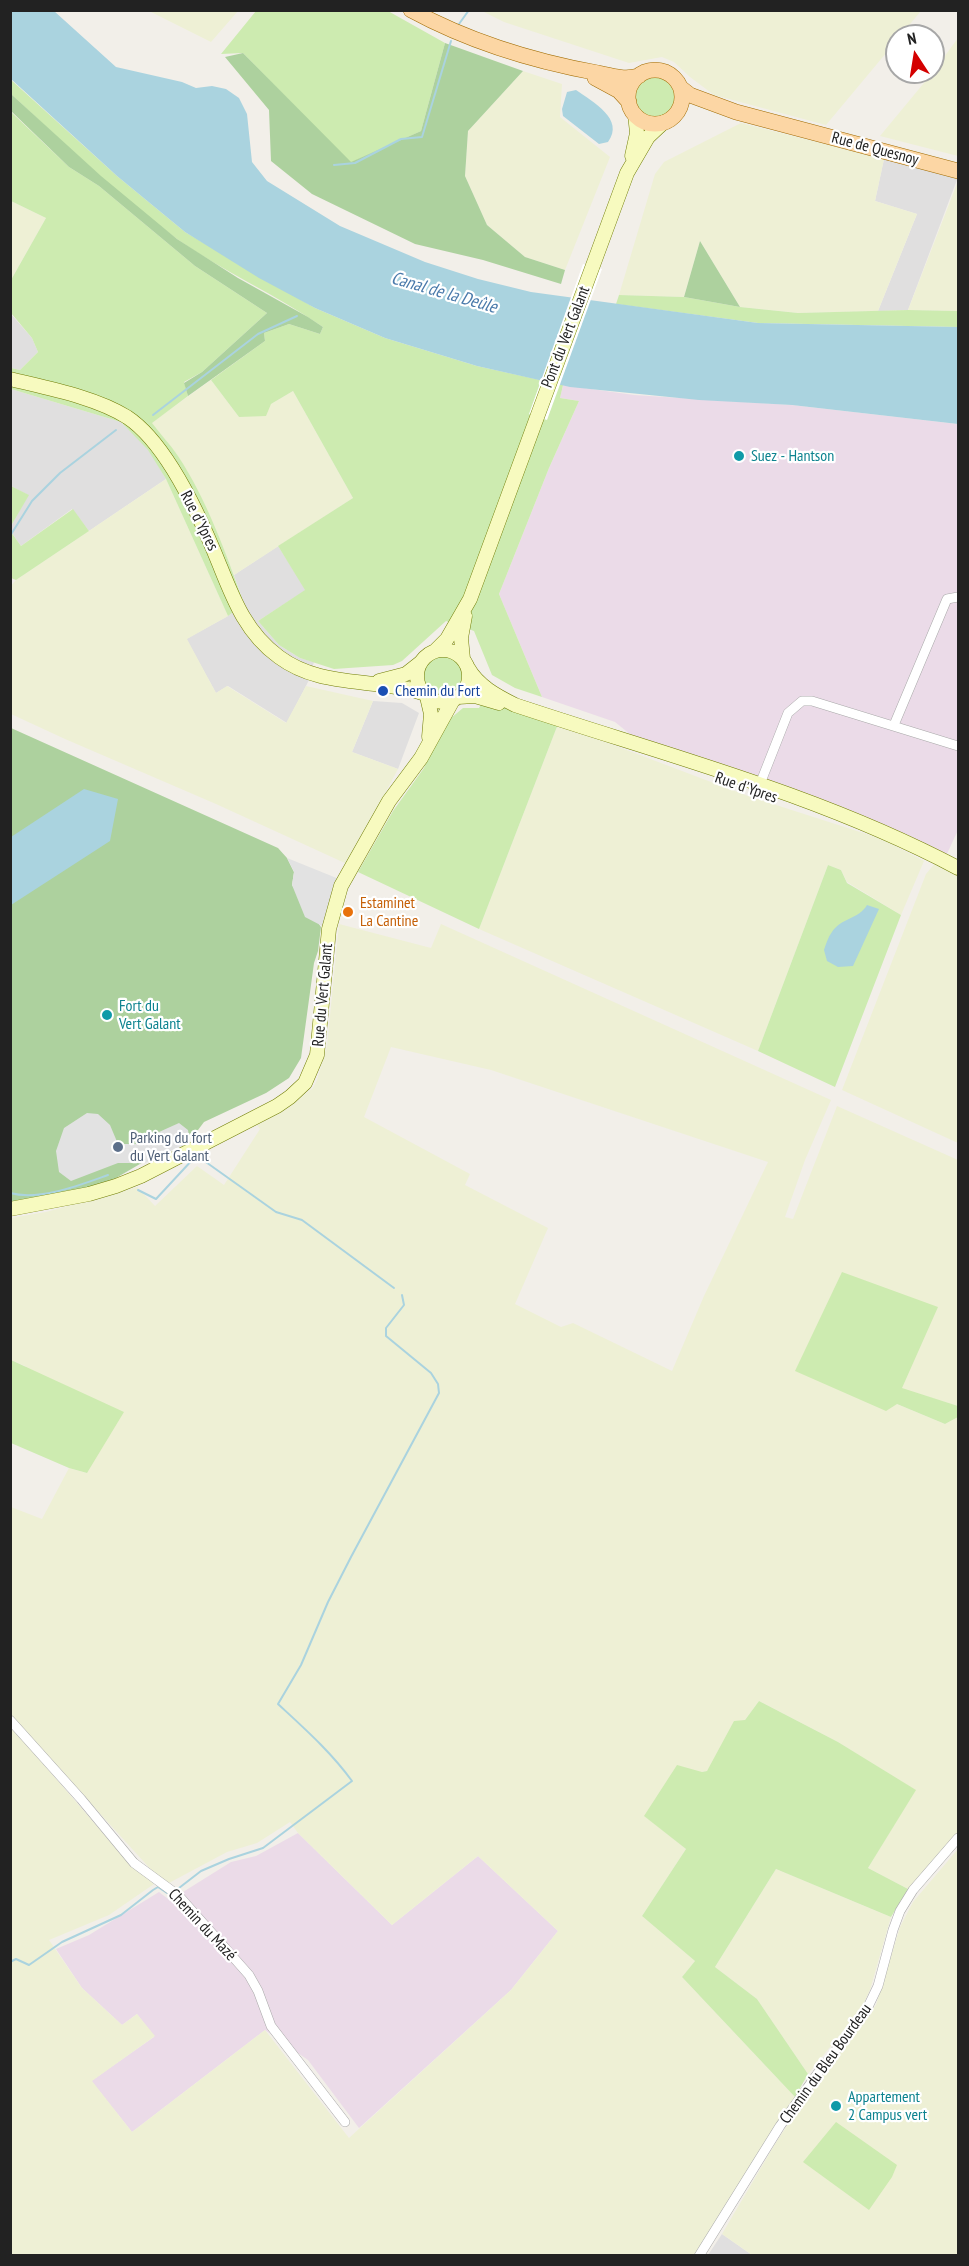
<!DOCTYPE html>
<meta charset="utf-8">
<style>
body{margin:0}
#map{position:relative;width:969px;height:2266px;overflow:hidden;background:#f2efe9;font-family:"PT Sans Narrow",sans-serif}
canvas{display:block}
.frame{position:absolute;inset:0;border:12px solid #222;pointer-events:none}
.north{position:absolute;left:885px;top:24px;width:60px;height:60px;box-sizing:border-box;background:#fff;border:2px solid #a7a7a7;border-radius:50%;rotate:348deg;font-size:16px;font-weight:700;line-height:24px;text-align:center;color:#222}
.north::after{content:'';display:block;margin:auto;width:21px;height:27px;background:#d40000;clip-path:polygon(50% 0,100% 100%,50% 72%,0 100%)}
</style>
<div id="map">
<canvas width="969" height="2266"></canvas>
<div class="frame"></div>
<div class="north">N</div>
</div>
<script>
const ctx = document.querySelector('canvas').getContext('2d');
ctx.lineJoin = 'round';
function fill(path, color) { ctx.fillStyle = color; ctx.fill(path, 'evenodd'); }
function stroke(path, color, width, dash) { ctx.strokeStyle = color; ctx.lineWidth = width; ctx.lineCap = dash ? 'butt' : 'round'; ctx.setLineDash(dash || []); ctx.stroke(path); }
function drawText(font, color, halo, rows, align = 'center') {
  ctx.font = font + ' "PT Sans Narrow",sans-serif'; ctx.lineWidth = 4.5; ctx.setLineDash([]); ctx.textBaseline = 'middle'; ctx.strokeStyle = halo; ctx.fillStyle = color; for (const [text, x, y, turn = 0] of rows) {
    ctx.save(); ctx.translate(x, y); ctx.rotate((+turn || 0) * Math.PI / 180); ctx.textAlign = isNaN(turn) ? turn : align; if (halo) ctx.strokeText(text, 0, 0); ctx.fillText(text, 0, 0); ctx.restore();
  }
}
const residential = new Path2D(`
 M884,159L958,177L908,310L878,311L917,214L875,201Z
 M10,313L32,338L38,352L20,370L11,368Z
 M11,389L121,422L149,450L166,479L89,531L72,509L21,546L11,532V526L28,495L11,486Z
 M278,546L306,590L258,621L279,645L300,658L314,662L309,680L287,723L228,686L216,693L186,639L228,616L244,604L234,575Z
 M373,701L402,703L419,713L398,769L352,752Z
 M722,2234L752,2255H708Z`);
const industrial = new Path2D(`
 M563,385L634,395L792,405L958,424V830L946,856L632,738L631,735L615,722L542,697L499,594L549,468L579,401L560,398Z
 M298,1833L392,1925L478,1856L558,1931L511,1990L359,2128L308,2060L265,2030L132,2132L91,2081L154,2037L137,2014L122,2025L82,1988L56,1949L89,1935L159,1892L176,1905L183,1892L231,1862L256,1856Z`);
const farmland = new Path2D(`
 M149,11H238L211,42Z
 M482,11H921L900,36H897V40L826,125L714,95L690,77L674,62L662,57L629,63L504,22Z
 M958,38V156L880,136L933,72Z
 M523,71L562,84L560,117L610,157L565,270L525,257L487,225L465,176L468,131Z
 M741,123L884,159L875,201L917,214L878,311L798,313L740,307L700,241L684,297L619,295L655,174L664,162Z
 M958,181V311L908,310Z
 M11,201L46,218L11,280Z
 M211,380L239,417L271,404L293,391L353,498L234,575L204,504L178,456L151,423Z
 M166,479L228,616L187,639L216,693L227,686L286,723L306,686L373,701L352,752L398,769L347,864L216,804L65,739L11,714L10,587L16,580Z
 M558,724L748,796L882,839L924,861L901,915L847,882L841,870L828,865L758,1051L479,929Z
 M936,862L958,874V1143L842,1090L926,874Z
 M339,924L431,948L441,924L831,1100L805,1160L785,1217L793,1219L837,1106L958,1160V1406L901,1389L843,1273L796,1370L897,1404L945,1424L958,1417V1832L908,1889L868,1868L915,1790L838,1742L759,1701L707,1771L702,1772L645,1816L686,1849L642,1916L695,1961L682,1977L795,2097L760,2149L729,2204L694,2255H11V1728L20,1737L121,1854L154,1884L109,1915L49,1940L82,1988L122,2025L137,2014L155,2036L92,2081L132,2132L265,2030L349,2138L511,1990L558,1931L478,1856L392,1925L298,1833L290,1822L257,1843L227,1852L169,1883L155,1874L11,1716V1507L42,1519L69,1468L87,1473L25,1366L11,1360V1218L46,1212L137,1187L155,1206L197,1166L224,1185L260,1129L257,1125L282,1111L313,1088L317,1080L327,1046ZM391,1047L491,1070L768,1162L704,1296L672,1371L573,1323L561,1327L515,1304L548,1228L465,1185L470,1174L364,1117Z
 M958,1849V2255H752L722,2234L775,2144L805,2098L876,2005L900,1927L913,1902Z
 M776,1869L891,1917L870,1990L861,2009L808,2074L757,1999L715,1967Z`);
const grass = new Path2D(`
 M256,11H388L445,43L421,131L350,163L243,53L221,54Z
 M634 97a21 21 0 1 1 42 0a21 21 0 1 1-42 0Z
 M10,79L117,176L185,232L315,308L385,338L477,366L563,385L560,398L579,401L549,468L499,594L542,697L515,688L492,675L474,631L446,621L402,661L393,665L334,669L300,658L279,645L258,621L305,590L278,546L353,498L293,391L271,404L266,416L239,417L211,380L265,341L264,333L289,324L320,334L323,327C277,295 224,272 177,239C118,196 65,144 11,94Z
 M10,111L69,167L99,186L195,266L267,313L202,372L184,382L188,396L152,423C160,434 170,444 178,456C206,498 227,555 244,604L228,616L166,479L148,450L121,422L11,389V368L20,370L38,352L32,338L11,313V280L46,218L11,201Z
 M619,295L684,297L740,307L798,313L908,310L958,311V327L758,323L616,304Z
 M11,486L29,495L11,526Z
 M73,509L89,531L16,580L11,578V532L21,546Z
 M421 676a21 21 0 1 1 42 0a21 21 0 1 1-42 0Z
 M483,701L558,724L479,929L358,872L393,811L424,768L445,723L463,708H479Z
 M828,865L841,870L847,883L901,915L835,1087L758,1051Z
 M842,1272L938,1307L902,1388L958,1406V1417L945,1424L897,1404L886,1411L795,1371Z
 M11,1360L124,1412L87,1473L69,1468L11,1443Z
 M759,1701L838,1742L916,1790L868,1868L908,1889L891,1917L776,1869L715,1967L757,1999L808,2074L795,2097L682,1977L695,1961L642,1916L686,1849L644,1816L677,1765L702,1772L707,1771L734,1721L745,1720Z
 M836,2122L897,2165L892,2177L869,2210L803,2162Z`);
const forest = new Path2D(`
 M445,43L523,71L468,131L465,176L487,225L525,257L565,270L561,284L483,260L415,244L312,194L271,161L269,110L225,57L243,53L351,162L421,131Z
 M11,94L101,176L177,239L238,278L308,317L323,327L320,334L289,324L264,333L265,341L188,396L184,383L202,372L267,313L195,266L99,186L69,167L11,111Z
 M700,241L740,307L684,297Z
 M11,728L278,848L287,858L294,872L292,885L321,927L318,951L314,963L301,1058L289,1078L266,1093L204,1122L198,1130L104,1185L11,1204Z`);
const parking = new Path2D(`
 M287,858L339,879L326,928L305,917L292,885L294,872Z
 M87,1113L98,1114L110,1125L118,1144H143L159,1132L179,1123L188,1130L190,1142L145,1163H118L71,1181L59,1172L56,1151L64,1128Z`);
const water = new Path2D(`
 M10,11H54L116,67L182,82L196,88L212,86L226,89L239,98L247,114L252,162L267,181L340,226L425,262L478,279L531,292L758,323L958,327V424L792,405L699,400L570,387L477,366L385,338L315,308L259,278L185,232L117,176L11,79Z
 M576,90C593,102 625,119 608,142L599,144L563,116L562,109L567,92Z
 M84,789L118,799L110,841L11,905V837Z
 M867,905L879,909L853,966L838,967L827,961L824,950C826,944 828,937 832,932C841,918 859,919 867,905Z`);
const pier = new Path2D(`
 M583,264L602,269L547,420L529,414Z`);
const stream = new Path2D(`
 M459,24L469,10
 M334,165L355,163L401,139L422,137L451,41
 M153,415L258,334L297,316
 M10,536L32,501L60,473L116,430
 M138,1190L156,1199L194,1158L203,1160L276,1212L302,1220L394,1288
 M10,1193C40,1201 80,1185 108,1175
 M179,1888L201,1871L229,1859L263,1848L352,1781C331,1752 305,1729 278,1704L301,1665L328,1602L351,1557L439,1393L438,1384L431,1373L386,1336V1328L404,1305L402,1295
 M10,1962L16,1959L29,1965L62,1942L121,1915L153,1890L158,1887L167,1893`);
const minor = new Path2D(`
 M894,725L947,599L958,597
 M760,784L788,713L802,701H812L958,746
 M10,1720L81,1799L134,1863L179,1896L249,1975L258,1991L271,2026L345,2122
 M699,2256L780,2126L818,2073L865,2013L878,1986L893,1930L900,1911L913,1890L958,1838`);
const secondary = new Path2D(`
 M632,156L637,133L635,114
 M10,379C47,388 95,397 127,417C168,444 202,521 220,566C234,601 247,634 279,657C310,680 345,680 382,685C396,687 409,688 422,693
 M417 676a26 26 0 1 1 52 0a26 26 0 1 1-52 0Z
 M435,651L447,639L470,599L627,173L648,137L664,122
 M463,659L461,638L465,616
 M468,668C478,686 497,696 515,705C665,755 818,794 958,868
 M379,681L406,674L420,663
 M427,697L431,714L429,737
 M458,697L475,696L499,703
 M10,1209L89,1194L116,1186L141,1176L277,1106L290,1097L305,1083L317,1055L329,929L341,886L389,801L421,758L453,700`);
const primary = new Path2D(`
 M411,10C470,42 532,61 598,73C612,76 624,80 639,76
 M628 97a27 27 0 1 1 54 0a27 27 0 1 1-54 0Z
 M595,78L619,91L629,102
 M681,88L690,95L736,112L958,171`);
const markers = [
 [739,456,6,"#0f9aa8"],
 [383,691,6,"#1a4fb4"],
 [348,912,6,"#e8710a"],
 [107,1015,6,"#0f9aa8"],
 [118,1147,6,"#5c6f8a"],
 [836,2106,6,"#0f9aa8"]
];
const streetNames = [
 ["Rue de Quesnoy",875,149,15],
 ["Pont du Vert Galant",566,337,-69],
 ["Rue d'Ypres",199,521,63],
 ["Rue d'Ypres",746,788,19],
 ["Rue du Vert Galant",323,995,-85],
 ["Chemin du Mazé",202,1925,47],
 ["Chemin du Bleu Bourdeau",826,2064,-54]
];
const cultureNames = [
 ["Suez - Hantson",751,456],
 ["Fort du",119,1006],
 ["Vert Galant",119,1024],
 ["Appartement",848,2097],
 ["2 Campus vert",848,2115]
];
const transitNames = [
 ["Chemin du Fort",395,691]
];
const foodNames = [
 ["Estaminet",360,903],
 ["La Cantine",360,921]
];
const serviceNames = [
 ["Parking du fort",130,1138],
 ["du Vert Galant",130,1156]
];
const waterNames = [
 ["Canal de la Deûle",444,293,16]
];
fill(residential, '#e0dfdf');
fill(industrial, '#ebdbe8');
fill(farmland, '#eef0d5');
fill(grass, '#cdebb0');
fill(forest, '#add19e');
fill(parking, '#e2e2e2');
fill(water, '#aad3df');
fill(pier, '#fff');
stroke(stream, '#aad3df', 2);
stroke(minor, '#a9a9a9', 10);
stroke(secondary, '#707d05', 15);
stroke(primary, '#a06b00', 16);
stroke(minor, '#fff', 9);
stroke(secondary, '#f7fabf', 14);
stroke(primary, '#fcd6a4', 15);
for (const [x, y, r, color] of markers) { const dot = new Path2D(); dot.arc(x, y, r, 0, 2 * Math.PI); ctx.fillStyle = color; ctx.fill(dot); stroke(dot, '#fff', 2); }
drawText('16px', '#222', '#fff', streetNames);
drawText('16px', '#0d838f', '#fff', cultureNames, 'left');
drawText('16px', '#164399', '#fff', transitNames, 'left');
drawText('16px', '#c56008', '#fff', foodNames, 'left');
drawText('16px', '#4e5e75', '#fff', serviceNames, 'left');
drawText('italic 18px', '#4a7aab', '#fff', waterNames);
</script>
